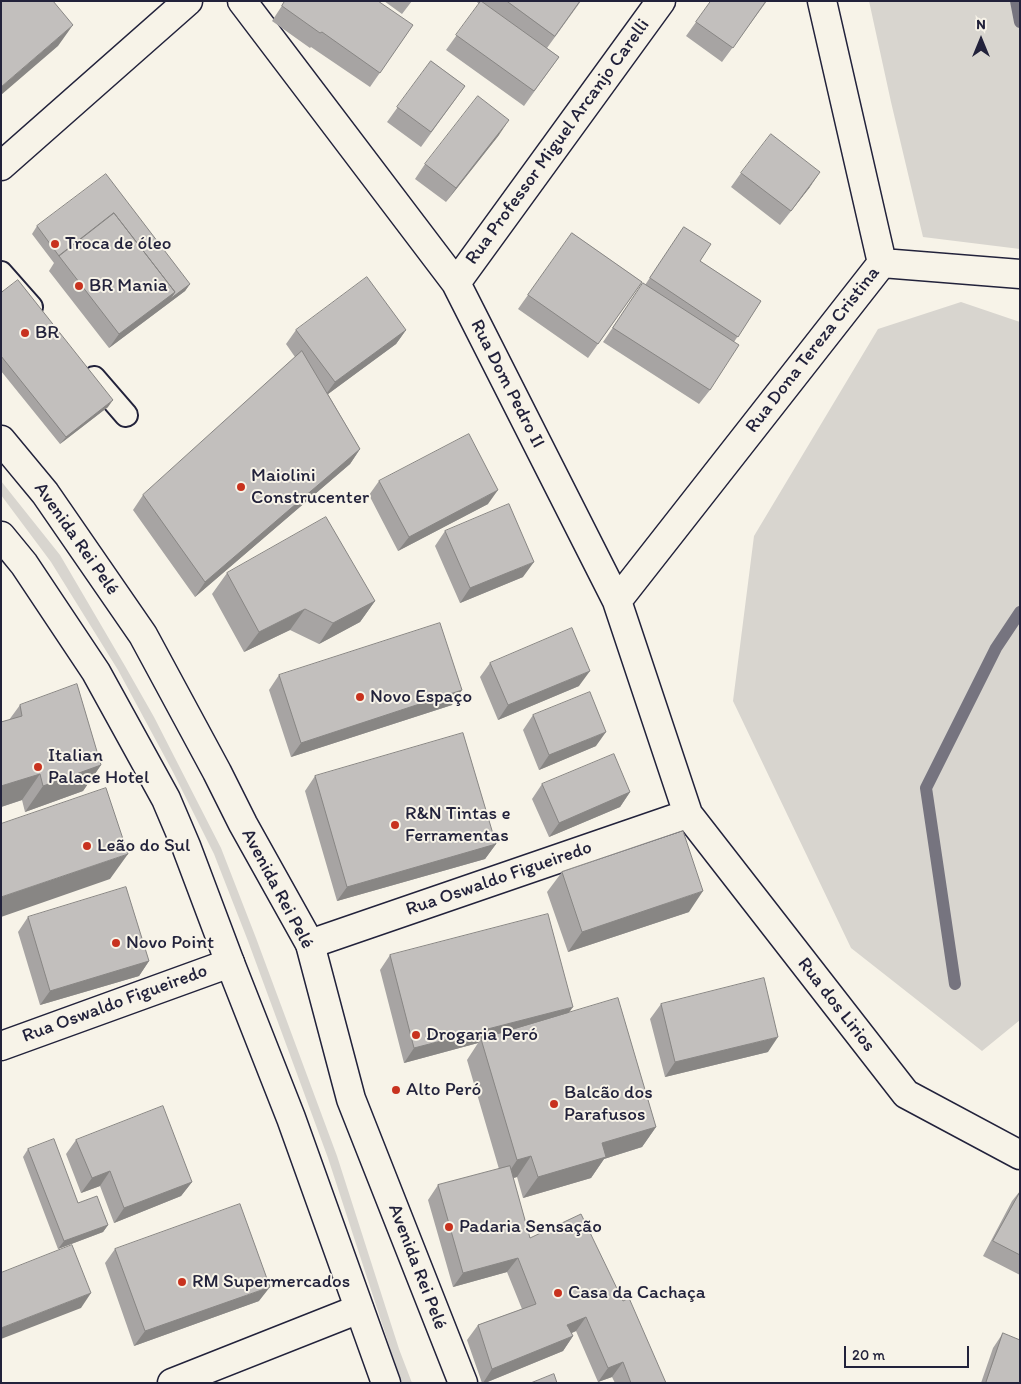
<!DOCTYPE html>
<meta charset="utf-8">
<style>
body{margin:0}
#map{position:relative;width:1021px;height:1384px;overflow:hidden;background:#f7f3e8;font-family:Itim,sans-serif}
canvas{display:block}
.frame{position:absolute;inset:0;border:2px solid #22223b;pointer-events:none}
.north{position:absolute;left:956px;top:15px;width:50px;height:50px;-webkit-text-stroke:4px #f7f3e8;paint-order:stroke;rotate:0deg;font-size:14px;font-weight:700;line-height:20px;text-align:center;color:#22223b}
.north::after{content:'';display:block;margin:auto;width:18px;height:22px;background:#22223b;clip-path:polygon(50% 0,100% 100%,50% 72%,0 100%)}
.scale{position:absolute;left:844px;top:1346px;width:125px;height:22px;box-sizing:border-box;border:2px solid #22223b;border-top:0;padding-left:6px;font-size:15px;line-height:18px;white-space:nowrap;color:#22223b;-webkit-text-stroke:4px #f7f3e8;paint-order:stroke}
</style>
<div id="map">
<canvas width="1021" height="1384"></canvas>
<div class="frame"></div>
<div class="north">N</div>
<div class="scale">20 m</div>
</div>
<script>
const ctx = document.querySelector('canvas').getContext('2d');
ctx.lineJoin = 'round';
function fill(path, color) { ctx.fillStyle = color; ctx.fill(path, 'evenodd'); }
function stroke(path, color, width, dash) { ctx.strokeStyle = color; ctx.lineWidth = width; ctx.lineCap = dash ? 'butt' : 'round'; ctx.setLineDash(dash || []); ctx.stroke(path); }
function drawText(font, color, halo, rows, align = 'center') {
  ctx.font = font + ' Itim,sans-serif'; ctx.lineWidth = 4; ctx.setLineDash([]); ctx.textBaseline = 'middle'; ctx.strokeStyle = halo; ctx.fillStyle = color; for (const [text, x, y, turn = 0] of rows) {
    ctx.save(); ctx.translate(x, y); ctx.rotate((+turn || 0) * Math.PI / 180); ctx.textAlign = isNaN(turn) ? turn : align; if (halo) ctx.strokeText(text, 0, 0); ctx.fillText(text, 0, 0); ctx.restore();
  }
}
const green = new Path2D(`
 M869,1H1020V249L923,237L891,102Z
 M961,302L1020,322V1020L982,1051L851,948L733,701L754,536L878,329Z
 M1,481L60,555L125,666L154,717L221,848L256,938L337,1156L399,1349L412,1383H402L391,1351L328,1158L248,941L214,854L173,772L118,670L51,562L1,495Z`);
const stream = new Path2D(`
 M1016,1L1020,22
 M955,984L926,788L996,648L1020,612`);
const lane = new Path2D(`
 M1,273L31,307
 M94,378L126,415`);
const street = new Path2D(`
 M242,1L456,283L617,601L688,814L906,1094L1020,1155
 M822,1L882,263
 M1,166L188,1
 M882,263L1020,274
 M456,283L661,1
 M617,601L882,263
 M310,944L688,814
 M1,1046L230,963
 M172,1383L359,1309`);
const primary = new Path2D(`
 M1,440L45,493L143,635L217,772L243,824L310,944L351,1099L463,1383
 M1,536L24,564L96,672L166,799L186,846L230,963L291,1118L386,1383`);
const wall = new Path2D(`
 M285,1L413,25L370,87L311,47L310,48L272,21Z
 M384,1H412L402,14Z
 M476,1H581L547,48L559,57L524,106L446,50L479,4Z
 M711,1H767L722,62L686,36Z
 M431,61L465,86L421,147L387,122Z
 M499,135L446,202L415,179L425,164Z
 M741,173L810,187L780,225L731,187Z
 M37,226L190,284L185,291L109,348L49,271L54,263L32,234Z
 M684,227L700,261L761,301L734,342L710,390L699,404L603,342L643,283L645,285Z
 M572,233L642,282L588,358L518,309Z
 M1,293L108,407L60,444L1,371Z
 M296,330H406L396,344L328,394L360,449L350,464L195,597L133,510L143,495L295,357L286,344Z
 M379,481L488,504L398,551L369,495Z
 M445,531L523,577L460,603L435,546Z
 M227,573L375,601L360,622L319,644L290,630L244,652L212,594Z
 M490,663L579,686L498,720L480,677Z
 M279,675L452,705L291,757L269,690Z
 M20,705L101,765L83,791L25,812L22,800L1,807V722L9,720Z
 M533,715L596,746L539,770L523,730Z
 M315,776L496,844L485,859L337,901L305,791Z
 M542,784L630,792L620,807L549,837L532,799Z
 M562,872L689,912L568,952L547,892Z
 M28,917L149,961L139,976L40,1005L18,932Z
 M390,955L568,1013L656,1127L642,1147L604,1159L591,1178L523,1198L517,1177L513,1178L530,1238L623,1301L666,1383H615L612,1377L598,1382L576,1331L571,1333L573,1336L563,1351L485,1383H482L467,1340L478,1325L522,1309L507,1272L453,1287L428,1200L438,1185L499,1169L467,1060L478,1043L404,1063L380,970Z
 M661,1004L768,1052L665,1077L650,1019Z
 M76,1140L192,1182L181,1196L114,1223L100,1186L81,1193L66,1154Z
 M28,1149L78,1203L108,1225L103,1232L58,1249L23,1157Z
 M1020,1191V1275L983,1256L1012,1201Z
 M115,1249L259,1301L134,1346L105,1263Z
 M1003,1333L1020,1383H981L993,1348Z`);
const shadedWall = new Path2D(`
 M73,25L58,46L1,95V87Z
 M509,120L499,135L446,202L456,188Z
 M820,172L810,187L780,225L791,211Z
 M190,284L185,291L109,348L119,334L175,292Z
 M406,330L396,344L324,397L335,382Z
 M113,400L108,407L60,444L66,437Z
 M360,449L350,464L195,597L205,582Z
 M498,490L488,504L398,551L409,537Z
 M534,562L523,577L460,603L470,588Z
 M375,601L360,622L319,644L333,623Z
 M305,609L290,630L244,652L259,632Z
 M590,671L579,686L498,720L508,705Z
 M462,690L452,705L291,757L301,743Z
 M606,732L596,746L539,770L549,755Z
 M101,765L83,791L25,812L43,786Z
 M40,774L22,800L1,807V786Z
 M630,792L620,807L549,837L559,823Z
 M496,844L485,859L337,901L347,887Z
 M128,854L110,879L1,917V897Z
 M703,891L689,912L568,952L582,932Z
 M149,961L139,976L40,1005L50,991Z
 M573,1007L563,1021L481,1039L478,1043L404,1063L414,1048Z
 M778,1037L768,1052L665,1077L675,1062Z
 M656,1127L642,1147L604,1159L591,1178L523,1198L538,1177L602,1143Z
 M531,1156L517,1177L503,1181L517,1160Z
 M110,1171L100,1186L81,1193L92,1178Z
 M192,1182L181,1196L114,1223L124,1208Z
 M108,1225L103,1232L58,1249L64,1241Z
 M518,1258L507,1272L453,1287L463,1273Z
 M270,1287L259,1301L134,1346L145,1331Z
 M91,1293L81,1308L1,1339V1328Z
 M586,1317L576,1331L557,1340L567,1325Z
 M573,1336L563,1351L485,1383H483L492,1369Z
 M623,1362L612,1377L598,1382L608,1368Z`);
const building = new Path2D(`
 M1,1H53L73,25L1,87Z
 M285,1H378L413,25L380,73L322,32L320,33L282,6Z
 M481,1L559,57L534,91L456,35Z
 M507,1H580L555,36Z
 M711,1H766L733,48L696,22Z
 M431,61L465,86L431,132L397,107Z
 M478,96L509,120L456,188L425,164Z
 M771,134L820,172L791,211L741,173Z
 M106,174L190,284L170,299L175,292L114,213L59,256L37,226Z
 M114,213L175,292L119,334L59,256Z
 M684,227L711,244L700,261L761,301L738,337L650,278Z
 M572,233L642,282L598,344L528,295Z
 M367,277L406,330L335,382L296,330Z
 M18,280L113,400L66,437L1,356V293Z
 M643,283L739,345L710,390L613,328Z
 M302,351L360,449L205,582L143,495Z
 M469,434L498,490L409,537L379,481Z
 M509,504L534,562L470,588L445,531Z
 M326,517L375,601L333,623L305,609L259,632L227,573Z
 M440,623L462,690L301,743L279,675Z
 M572,628L590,671L508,705L490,663Z
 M77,684L101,765L43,786L40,774L1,786V722L22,716L20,705Z
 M590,692L606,732L549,755L533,715Z
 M463,733L496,844L347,887L315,776Z
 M614,754L630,792L559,823L542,784Z
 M106,788L128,854L1,897V824Z
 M683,831L703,891L582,932L562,872Z
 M126,887L149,961L50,991L28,917Z
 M548,914L573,1007L414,1048L390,955Z
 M764,978L778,1037L675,1062L661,1004Z
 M618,998L656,1127L602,1143L606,1157L538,1177L531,1156L517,1160L481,1039Z
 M163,1106L192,1182L124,1208L110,1171L92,1178L76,1140Z
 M54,1139L78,1203L97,1196L108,1225L64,1241L28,1149Z
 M510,1166L530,1238L581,1214L623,1301L629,1298L666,1383H631L623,1362L608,1368L586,1317L567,1325L573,1336L492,1369L478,1325L536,1304L518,1258L463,1273L438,1185Z
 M1020,1192V1255L993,1241Z
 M240,1204L270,1287L145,1331L115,1249Z
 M72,1245L91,1293L1,1328V1273Z
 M1003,1333L1020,1340V1383H986Z
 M554,1374L557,1383H531Z`);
const markers = [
 [55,244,5,"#c8321e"],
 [79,286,5,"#c8321e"],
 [25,333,5,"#c8321e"],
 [241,487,5,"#c8321e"],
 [360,697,5,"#c8321e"],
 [38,767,5,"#c8321e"],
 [395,825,5,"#c8321e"],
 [87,846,5,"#c8321e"],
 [116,943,5,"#c8321e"],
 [416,1035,5,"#c8321e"],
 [396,1090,5,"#c8321e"],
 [554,1104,5,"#c8321e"],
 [449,1227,5,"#c8321e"],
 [182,1282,5,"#c8321e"],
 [558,1293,5,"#c8321e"]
];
const streetNames = [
 ["Rua Professor Miguel Arcanjo Carelli",558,142,-54],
 ["Rua Dona Tereza Cristina",813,350,-52],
 ["Rua Dom Pedro II",507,384,63],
 ["Avenida Rei Pelé",76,539,55],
 ["Rua Oswaldo Figueiredo",499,879,-19],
 ["Avenida Rei Pelé",277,889,62],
 ["Rua Oswaldo Figueiredo",115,1004,-20],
 ["Rua dos Lirios",836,1005,52],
 ["Avenida Rei Pelé",417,1267,69]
];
const poiNames = [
 ["Troca de óleo",65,244],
 ["BR Mania",89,286],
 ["BR",35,333],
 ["Maiolini",251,476],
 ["Construcenter",251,498],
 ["Novo Espaço",370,697],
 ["Italian",48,756],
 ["Palace Hotel",48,778],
 ["R&N Tintas e",405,814],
 ["Ferramentas",405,836],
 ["Leão do Sul",97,846],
 ["Novo Point",126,943],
 ["Drogaria Peró",426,1035],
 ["Alto Peró",406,1090],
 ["Balcão dos",564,1093],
 ["Parafusos",564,1115],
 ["Padaria Sensação",459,1227],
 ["RM Supermercados",192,1282],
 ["Casa da Cachaça",568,1293]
];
fill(green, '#d8d5cf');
stroke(stream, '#76747f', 12);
stroke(lane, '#22223b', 26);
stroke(street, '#22223b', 31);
stroke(primary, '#22223b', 31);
stroke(lane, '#f7f3e8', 22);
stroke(street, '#f7f3e8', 28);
stroke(primary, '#f7f3e8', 28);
fill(wall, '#a7a4a3');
fill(shadedWall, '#888684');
fill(building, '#c2bfbd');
stroke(building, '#888684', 1);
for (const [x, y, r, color] of markers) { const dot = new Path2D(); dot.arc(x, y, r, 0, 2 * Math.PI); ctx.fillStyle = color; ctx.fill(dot); stroke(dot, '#f7f3e8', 2); }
drawText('19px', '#22223b', '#f7f3e8', streetNames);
drawText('19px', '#22223b', '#f7f3e8', poiNames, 'left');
</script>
